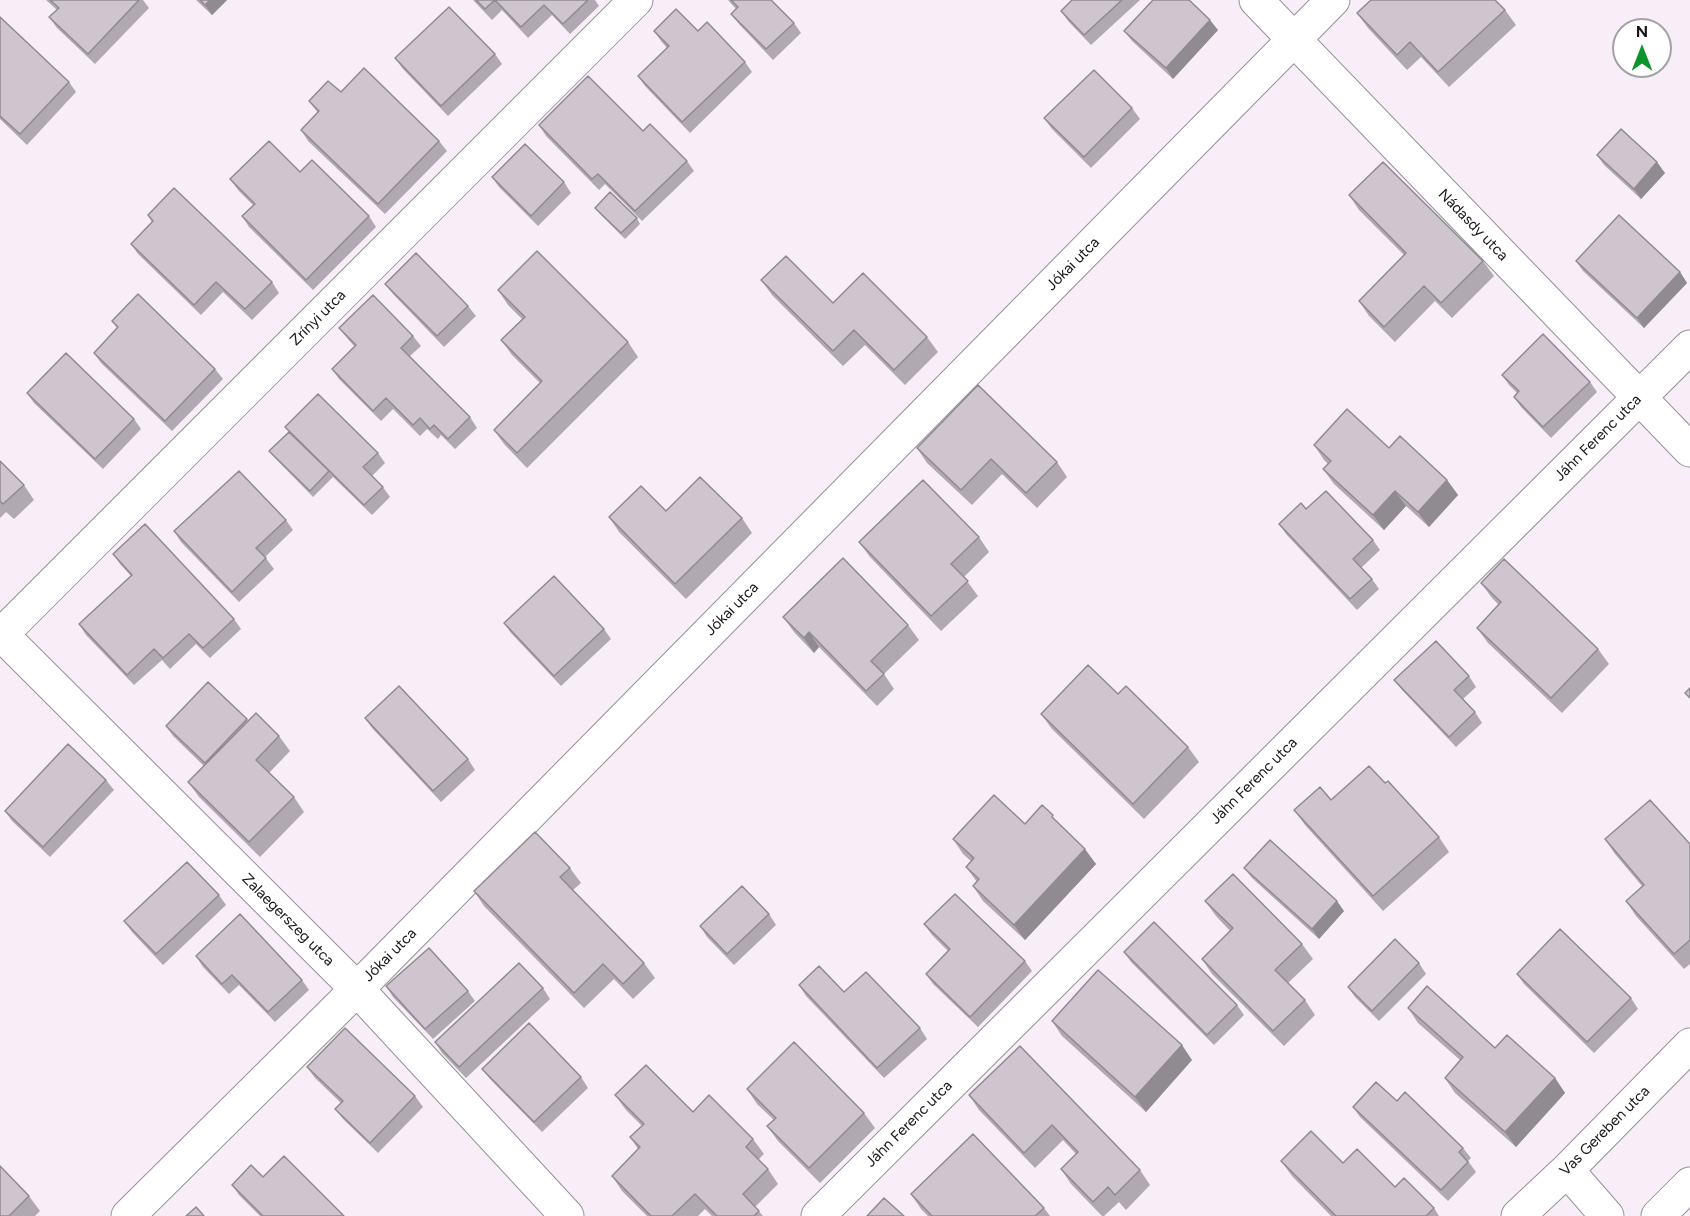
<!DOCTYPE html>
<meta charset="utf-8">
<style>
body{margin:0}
#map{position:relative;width:1690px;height:1216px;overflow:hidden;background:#f7eef8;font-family:Figtree,sans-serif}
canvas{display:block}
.north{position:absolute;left:1612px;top:18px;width:60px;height:60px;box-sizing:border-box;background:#fff;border:2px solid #a3a1a3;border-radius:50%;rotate:0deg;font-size:16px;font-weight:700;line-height:24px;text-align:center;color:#181418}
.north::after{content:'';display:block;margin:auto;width:21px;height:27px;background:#0b952a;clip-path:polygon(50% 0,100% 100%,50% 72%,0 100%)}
</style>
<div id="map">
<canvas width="1690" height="1216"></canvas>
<div class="north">N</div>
</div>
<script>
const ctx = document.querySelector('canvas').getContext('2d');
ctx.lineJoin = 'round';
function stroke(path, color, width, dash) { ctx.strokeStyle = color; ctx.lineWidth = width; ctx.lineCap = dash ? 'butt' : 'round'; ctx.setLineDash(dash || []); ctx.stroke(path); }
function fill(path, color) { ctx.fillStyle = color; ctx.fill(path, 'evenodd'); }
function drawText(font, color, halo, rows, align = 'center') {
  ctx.font = font + ' Figtree,sans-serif'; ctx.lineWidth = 5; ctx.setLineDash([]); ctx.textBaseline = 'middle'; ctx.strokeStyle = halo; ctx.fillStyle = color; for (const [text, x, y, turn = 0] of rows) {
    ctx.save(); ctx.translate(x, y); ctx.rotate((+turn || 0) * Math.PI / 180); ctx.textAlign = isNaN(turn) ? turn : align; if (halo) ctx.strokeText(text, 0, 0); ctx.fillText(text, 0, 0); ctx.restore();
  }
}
const minor = new Path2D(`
 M1256,0L1690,450
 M0,633L357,989L567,1216
 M0,636L636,0
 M1567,1170L1607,1216
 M128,1216L357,989L1333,0
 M818,1216L1690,347
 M1518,1216L1567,1170L1690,1045
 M1658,1216L1690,1184`);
const wall = new Path2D(`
 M46,0H143L149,8L95,64L57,28L49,17L57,10Z
 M196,0H227L212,15Z
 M473,0H595L599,6L570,34L552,15L528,38L502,10L492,20Z
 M728,0H771L794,23L801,33L773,60L739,24L731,14L736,9Z
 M1072,0H1140L1091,45L1068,21L1061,11Z
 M1505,10L1516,25L1449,87L1421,57L1407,70L1368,28L1357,13Z
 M0,17L69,82L76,92L27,145L0,119Z
 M1218,30L1173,79L1132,41L1124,31Z
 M654,31H698L745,62L752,72L690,133L645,86L638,76L667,48L661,41Z
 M495,54L502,64L448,116L403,69L395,58Z
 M309,101L439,141L447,151L385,214L308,141L301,130L318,113Z
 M1132,108L1140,119L1091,168L1052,129L1044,118Z
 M539,125L643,131L687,161L694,171L642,221L605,184L599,190L546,136Z
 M1597,155L1665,173L1641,199L1604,165Z
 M300,172L369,216L376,227L313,290L249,227L242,216L253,205L238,190L230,179Z
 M492,177L564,182L571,193L538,226L499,187Z
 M1349,195L1483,261L1494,276L1452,318L1435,301L1395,342L1369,316L1359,301L1404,255L1359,210Z
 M595,208L637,218L640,224L625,239L599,213Z
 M148,215L272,282L279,293L252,320L223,292L201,315L138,254L131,244L152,222Z
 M1576,261L1680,272L1687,283L1644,328L1583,271Z
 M761,280L833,303L927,337L938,352L905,385L865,345L843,366L772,295Z
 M385,284L468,306L476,316L444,347L393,294Z
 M498,290L628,342L638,357L527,468L504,444L494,430L540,383L512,355L501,340L522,319L508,305Z
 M112,321L215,369L223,379L172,431L101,363L94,353L117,328Z
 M339,328L413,336L421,346L410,356L470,417L477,428L455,449L441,435L438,439L427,429L420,436L393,409L381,421L339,379L332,369L355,347L347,338Z
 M1502,375L1590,382L1597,392L1551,438L1521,407L1514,397L1517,393L1509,385Z
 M27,393L134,419L141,429L103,469L34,403Z
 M285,427L378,453L385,463L372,476L383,487L390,497L372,515L333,477L313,497L273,456L269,451L289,432Z
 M1314,445L1389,448L1447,480L1458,495L1429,527L1406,506L1384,530L1334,484L1323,469L1328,464L1324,460Z
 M917,448L1057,462L1067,477L1037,508L1002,474L972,505L927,463Z
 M0,461L24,485L34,500L14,519L6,512L0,518Z
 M1306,509L1373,540L1380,550L1361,568L1372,579L1379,589L1357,610L1286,534L1279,524Z
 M666,511L742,518L752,533L686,599L619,532L609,517Z
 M286,520L293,530L265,557L274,569L239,602L181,542L174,531Z
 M979,537L989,552L964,577L978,596L941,631L870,557L859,542Z
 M113,554L234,619L241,629L210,658L196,644L170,669L162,660L134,685L86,635L79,624L131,576L120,564Z
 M1481,583L1598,649L1609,664L1562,713L1488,643L1477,628L1499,605L1492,598Z
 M783,617L908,625L919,640L884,674L894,689L877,706L819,647L814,653L794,632Z
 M504,623L604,629L611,639L561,686L511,633Z
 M1469,676L1476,687L1463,699L1475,712L1482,723L1456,747L1402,690L1394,680Z
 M1118,694L1188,747L1199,762L1144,819L1052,729L1041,714Z
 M365,718L468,759L475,770L441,802L372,728Z
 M247,719L248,721L279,736L290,751L269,773L294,797L304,812L260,857L199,797L188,782L204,766L173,736L166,726Z
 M106,780L114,790L50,857L12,821L5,811Z
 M1385,783L1439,837L1449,852L1383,911L1305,825L1294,810Z
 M1025,824L1060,826L1096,864L1025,940L983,901L973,886L977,882L966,867L971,861L963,854L953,839Z
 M1605,839L1690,844V964L1684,969L1636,916L1626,901L1642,886L1615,854Z
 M570,868L581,883L573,890L644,963L655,978L633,999L614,979L584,1008L484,906L474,891Z
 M1244,868L1344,911L1319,939L1252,878Z
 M219,895L226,905L163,965L132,932L124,921Z
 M1205,901L1302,944L1313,959L1288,983L1305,1000L1315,1015L1284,1046L1212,974L1202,959L1230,931L1216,916Z
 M769,914L776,925L734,965L707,937L700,926Z
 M924,924L1025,961L1032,971L978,1027L933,984L926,974L948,951L932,935Z
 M1124,952L1237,1005L1244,1015L1214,1045L1131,962Z
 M196,956L302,980L309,990L275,1022L239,985L229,994L203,967Z
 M1419,963L1426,974L1379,1021L1355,997L1348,987Z
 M1517,974L1631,998L1638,1009L1594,1053L1524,984Z
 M799,985L920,1028L927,1039L884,1078L806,996Z
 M386,986L468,991L475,1001L433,1039L393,997Z
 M543,988L550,999L466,1078L442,1053L435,1042Z
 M1408,1008L1495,1048L1555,1078L1565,1093L1516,1147L1455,1093L1445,1078L1460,1060L1418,1023Z
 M1052,1021L1192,1060L1146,1112L1062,1036Z
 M1020,1046L1140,1170L1150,1185L1126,1210L1119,1202L1104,1216H1102L1071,1184L1061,1169L1076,1154L1063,1140L1035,1168L979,1110L969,1095Z
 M307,1067L415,1096L423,1107L378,1153L343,1119L335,1109L341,1103L315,1078Z
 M482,1069L581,1077L588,1088L542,1132L490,1079Z
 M747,1089L864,1113L875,1128L820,1183L778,1141L767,1126L774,1120L757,1104Z
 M615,1095L693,1112L753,1139L764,1154L758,1160L768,1169L778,1184L755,1207L763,1216H712L705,1209L698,1216H647L622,1191L612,1176L638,1149L630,1137L642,1126L626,1110Z
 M1353,1107L1463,1148L1471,1158L1468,1161L1476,1172L1448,1201L1360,1117Z
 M1281,1161L1343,1163L1434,1208L1439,1216H1331L1292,1176Z
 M263,1177L344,1216H260L239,1195L232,1185Z
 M911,1194L1044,1208L1050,1216H928L921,1209Z
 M29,1196L40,1211L35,1216H0Z`);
const shadedWall = new Path2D(`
 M210,0H227L212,15L205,5Z
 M1210,20L1218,30L1173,79L1166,68Z
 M1657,162L1665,173L1641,199L1634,189Z
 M1680,272L1687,283L1644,328L1637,318Z
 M1447,480L1458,495L1429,527L1418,512Z
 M1395,491L1406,506L1384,530L1373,515Z
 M809,632L819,647L814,653L804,638Z
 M1085,849L1096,864L1025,940L1014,925Z
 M1337,901L1344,911L1319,939L1312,929Z
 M1182,1045L1192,1060L1146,1112L1135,1097Z
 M1555,1078L1565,1093L1516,1147L1505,1132Z`);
const building = new Path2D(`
 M50,0H139L88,54L49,17L59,8Z
 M200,0H210L205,5Z
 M476,0H495L485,9Z
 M495,0H588L563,24L544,5L521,27Z
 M731,0H771L794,23L766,49L731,14L738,7Z
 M1072,0H1122L1084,35L1061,11Z
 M1153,0H1189L1210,20L1166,68L1124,31Z
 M1371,0H1495L1505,10L1438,72L1410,42L1397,55L1357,13Z
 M449,7L495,54L441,106L395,58Z
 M676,9L698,31L707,22L745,62L682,122L638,76L669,46L654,31Z
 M0,17L69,82L20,134L0,116Z
 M364,68L439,141L378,204L301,130L319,111L309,101L328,81L341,92Z
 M1094,70L1132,108L1084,157L1044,118Z
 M588,76L643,131L650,124L687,161L635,211L598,174L592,179L539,125Z
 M1621,129L1657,162L1634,189L1597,155Z
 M269,141L300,172L312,160L369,216L306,280L242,216L255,204L230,179Z
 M525,144L564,182L531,216L492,177Z
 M1383,162L1483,261L1441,303L1424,286L1384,327L1359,301L1406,253L1349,195Z
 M174,188L272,282L245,309L216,282L194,305L131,244L153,221L148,215Z
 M610,192L637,218L621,233L595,208Z
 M1619,215L1680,272L1637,318L1576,261Z
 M537,251L628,342L517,453L494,430L542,381L501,340L525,317L498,290Z
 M416,253L468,306L437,336L385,284Z
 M786,256L833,303L863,273L927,337L894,370L854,330L833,351L761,280Z
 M138,294L215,369L165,421L94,353L118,327L112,321Z
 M373,295L413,336L401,348L470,417L448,439L434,425L430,429L420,418L413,425L386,398L373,411L332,369L356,345L339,328Z
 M1543,334L1590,382L1543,427L1514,397L1519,391L1502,375Z
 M66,353L134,419L95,459L27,393Z
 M978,385L1057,462L1026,493L991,459L961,490L917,448Z
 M318,394L378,453L363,467L383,487L364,505L285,427Z
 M1347,409L1389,448L1400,436L1447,480L1418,512L1395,491L1373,515L1323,469L1331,461L1314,445Z
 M289,432L329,471L310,491L269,451Z
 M0,461L24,485L3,504L0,501Z
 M239,471L286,520L256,548L266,558L232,592L174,531Z
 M700,477L742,518L675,584L609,517L641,486L666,511Z
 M923,480L979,537L951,564L968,581L931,616L859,542Z
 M1326,491L1373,540L1353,559L1372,579L1350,599L1279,524L1301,503L1306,509Z
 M145,524L234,619L203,648L189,634L163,658L154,649L127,675L79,624L132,575L113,554Z
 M843,558L908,625L871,661L884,674L866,691L809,632L804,638L783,617Z
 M1504,559L1598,649L1551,698L1477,628L1501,602L1481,583Z
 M554,576L604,629L554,676L504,623Z
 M1436,641L1469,676L1454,690L1475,712L1449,737L1394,680Z
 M1088,665L1118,694L1126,686L1188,747L1133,804L1041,714Z
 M208,682L247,719L205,763L166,726Z
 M399,686L468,759L433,791L365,718Z
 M1690,688V698L1685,693Z
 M256,713L279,736L256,760L294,797L249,842L188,782Z
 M68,744L106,780L43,847L5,811Z
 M1369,766L1385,783L1388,781L1439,837L1373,896L1294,810L1320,787L1331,800Z
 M994,795L1025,824L1042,805L1053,815L1052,817L1085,849L1014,925L973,886L979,879L966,867L974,858L953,839Z
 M1650,800L1690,844V940L1674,954L1626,901L1644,885L1605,839Z
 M535,832L570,868L560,877L644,963L623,984L603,964L574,993L474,891Z
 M1270,840L1337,901L1312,929L1244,868Z
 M187,862L219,895L156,954L124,921Z
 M1233,874L1302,944L1275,970L1305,1000L1273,1031L1202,959L1233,928L1205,901Z
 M742,886L769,914L727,954L700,926Z
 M955,894L1025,961L970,1017L926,974L950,949L924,924Z
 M240,914L302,980L268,1012L232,975L222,984L196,956Z
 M1154,922L1237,1005L1207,1035L1124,952Z
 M1560,929L1631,998L1587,1042L1517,974Z
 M1395,939L1419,963L1372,1011L1348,987Z
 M429,948L468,991L425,1029L386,986Z
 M519,963L543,988L459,1067L435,1042Z
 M819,966L844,992L866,972L920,1028L877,1068L799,985Z
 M1098,970L1182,1045L1135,1097L1052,1021Z
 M1427,986L1495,1048L1507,1035L1555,1078L1505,1132L1445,1078L1463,1057L1408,1008Z
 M529,1023L581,1077L534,1122L482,1069Z
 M345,1028L415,1096L370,1143L335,1109L343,1101L307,1067Z
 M794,1042L864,1113L809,1168L767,1126L776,1118L747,1089Z
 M1020,1046L1140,1170L1115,1195L1108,1187L1093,1202L1061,1169L1078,1152L1052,1125L1024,1153L969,1095Z
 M646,1065L693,1112L709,1095L753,1139L746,1147L768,1169L743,1194L759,1211L754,1216H717L695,1194L672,1216H651L612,1176L640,1147L630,1137L644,1124L615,1095Z
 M1376,1082L1397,1101L1405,1092L1463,1148L1459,1152L1468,1162L1441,1190L1353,1107Z
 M1311,1131L1343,1163L1357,1149L1395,1187L1404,1178L1434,1208L1426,1216H1336L1281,1161Z
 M973,1134L1044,1208L1035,1216H932L911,1194Z
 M284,1156L344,1216H263L232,1185L251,1165L263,1177Z
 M0,1166L29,1196L9,1216H0Z
 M884,1198L904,1216H867Z
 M196,1207L204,1216H186Z`);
const streetNames = [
 ["Nádasdy utca",1473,225,46],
 ["Jókai utca",1073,264,-45],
 ["Zrínyi utca",318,318,-45],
 ["Jáhn Ferenc utca",1598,438,-45],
 ["Jókai utca",732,609,-45],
 ["Jáhn Ferenc utca",1254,781,-45],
 ["Zalaegerszeg utca",288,920,45],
 ["Jókai utca",390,955,-45],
 ["Jáhn Ferenc utca",909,1124,-45],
 ["Vas Gereben utca",1605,1131,-45]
];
stroke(minor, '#989099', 35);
stroke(minor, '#fff', 33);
fill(wall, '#b1a9b2');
fill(shadedWall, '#908a91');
fill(building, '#cec5cf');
stroke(building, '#908a91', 1.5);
drawText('15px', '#181418', '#fff', streetNames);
</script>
